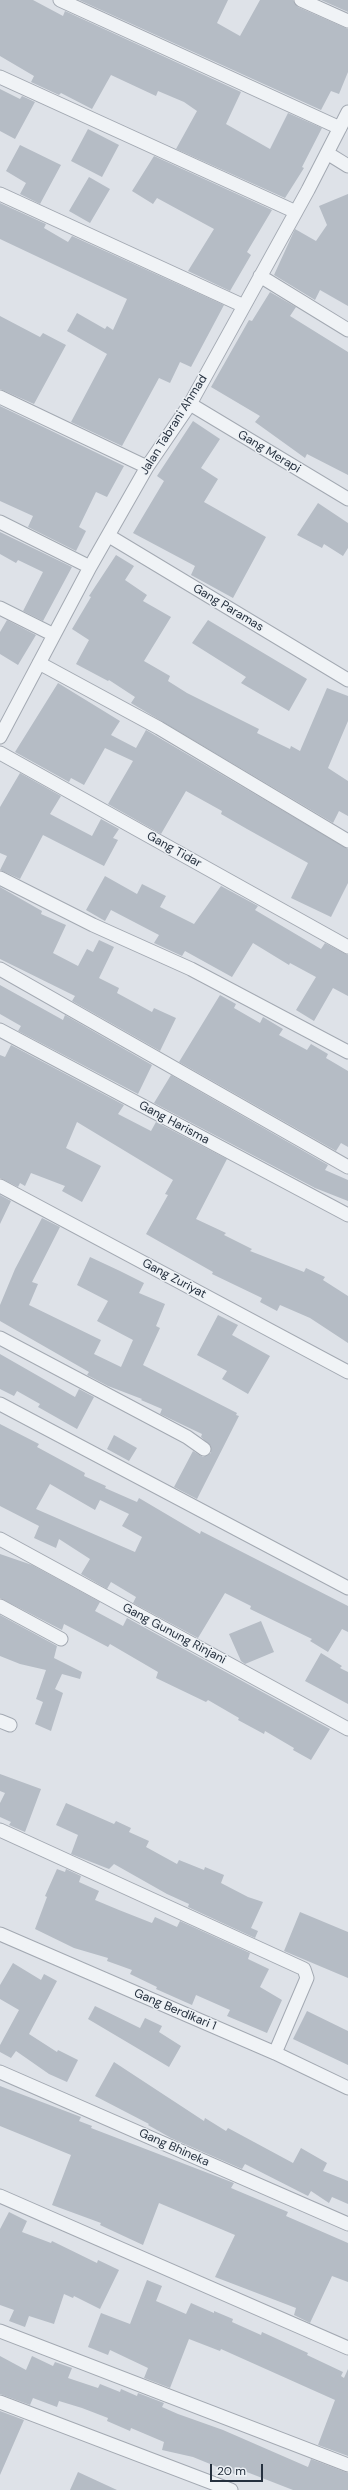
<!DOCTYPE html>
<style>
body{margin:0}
#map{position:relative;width:348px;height:2490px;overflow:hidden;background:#dee2e8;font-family:"DM Sans",sans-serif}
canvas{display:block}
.scale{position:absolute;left:210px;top:2464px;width:53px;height:18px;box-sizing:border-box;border:2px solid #26313f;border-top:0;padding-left:5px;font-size:12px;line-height:14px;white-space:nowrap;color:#26313f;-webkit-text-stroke:3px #edf1f5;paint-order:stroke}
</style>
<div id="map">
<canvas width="348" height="2490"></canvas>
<div class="scale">20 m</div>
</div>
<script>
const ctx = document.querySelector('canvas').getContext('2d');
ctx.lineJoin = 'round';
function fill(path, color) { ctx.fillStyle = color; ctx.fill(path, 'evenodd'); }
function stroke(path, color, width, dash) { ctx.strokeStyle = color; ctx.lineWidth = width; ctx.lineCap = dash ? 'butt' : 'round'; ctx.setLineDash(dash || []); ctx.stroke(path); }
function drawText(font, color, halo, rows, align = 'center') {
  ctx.font = font + ' "DM Sans",sans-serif'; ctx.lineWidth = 3; ctx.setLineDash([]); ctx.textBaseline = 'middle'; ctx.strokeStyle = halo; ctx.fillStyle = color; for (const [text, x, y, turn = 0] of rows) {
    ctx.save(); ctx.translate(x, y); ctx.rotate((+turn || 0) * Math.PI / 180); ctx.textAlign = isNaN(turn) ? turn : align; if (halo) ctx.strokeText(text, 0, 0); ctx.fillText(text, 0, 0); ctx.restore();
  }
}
const building = new Path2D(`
 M0,0H33L63,16L65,11L241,92L226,124L270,149L288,113L322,128L302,167L304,168L285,198L176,149L197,111L184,102L158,91L156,96L111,75L92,109L61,93L59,95L31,82L34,76L0,56Z
 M79,0H228L217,23L240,36L260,0H293L298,7L348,29V72L339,94L331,91L321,110Z
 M321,0H348V12Z
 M0,89L20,99L22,96L35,102L15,139L0,131Z
 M88,129L119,145L102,177L71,161Z
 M20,145L61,165L40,204L20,194L26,183L6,171Z
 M154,156L272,210L247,252L251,255L230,291L188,271L214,229L157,198L153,204L132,191Z
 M89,177L110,189L90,223L69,211Z
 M348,194V306L320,290L315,300L274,275L295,229L316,241L327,225L319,206Z
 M0,203L46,224L44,228L68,242L72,236L224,305L191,367L180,362L170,383L159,378L122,446L71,422L107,354L67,331L77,313L105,329L107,326L113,330L127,299L0,239Z
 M270,292L296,307L290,316L348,352V475L307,454L305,458L255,422L260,416L211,387L249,320L252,321Z
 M0,316L40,337L43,333L66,345L34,404L0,389Z
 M0,406L124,466L107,497L96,492L79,527L86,531L76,551L28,527L33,516L0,501Z
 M193,421L220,439L201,468L218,479L204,502L266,537L233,598L191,575L195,566L133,533L164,481L157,476Z
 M318,503L348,523V548L343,556L324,544L322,548L297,535Z
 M0,532L72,567L43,621L23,611L43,572L18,560L16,563L0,554Z
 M116,555L134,566L125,580L147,595L143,601L171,617L144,661L170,676L168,681L187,693L259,729L257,733L290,749L291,746L300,751L327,688L348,696V721L328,768L348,781V816L339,811L333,823L131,703L135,697L109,680L108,681L76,664L89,640L72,629L91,597L89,596Z
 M7,620L36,635L18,665L0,654V632Z
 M208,620L307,679L289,711L241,683L246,677L192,643Z
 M58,683L120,721L111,735L136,748L146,730L348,849V883L331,917L291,898L308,863L247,829L221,814L222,811L186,791L161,834L108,804L133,761L105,748L84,785L71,778L69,782L15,752Z
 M20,773L61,796L50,814L92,836L101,819L119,829L113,838L118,840L104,866L43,835L20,879L0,870L7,856L0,853V807Z
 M105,876L137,894L142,884L166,896L160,907L194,924L221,886L258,906L255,910L321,949L325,943L348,955V996L333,988L314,1021L296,1010L316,977L290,963L289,965L253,943L232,977L185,951L182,956L154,943L159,935L111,910L105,921L86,910Z
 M0,887L42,911L41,914L66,925L53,953L78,966L87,949L93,952L99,940L114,947L99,978L119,988L117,993L152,1012L154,1008L176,1018L160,1051L72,1001L75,996L0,959Z
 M0,985L63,1020L65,1015L152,1065L138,1094L18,1031L21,1026L0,1014Z
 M220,995L236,1004L234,1008L260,1023L263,1017L283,1029L279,1035L307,1050L311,1044L328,1054L326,1058L348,1071V1147L341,1143L336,1151L179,1062Z
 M11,1045L124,1105L118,1114L151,1131L156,1122L227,1159L196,1219L226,1233L224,1235L252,1249L250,1251L304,1272L306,1268L325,1277L323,1280L348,1296V1343L310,1318L280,1305L277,1311L260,1302L262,1298L212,1274L213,1272L146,1234L168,1195L165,1194L173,1180L77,1122L66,1148L101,1166L82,1202L62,1191L65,1186L31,1173L25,1186L20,1183L18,1187L0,1178V1055L5,1057Z
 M171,1075L328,1165L325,1170L348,1180V1201L315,1188L154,1103Z
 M0,1195L11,1201L0,1224Z
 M42,1218L60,1227L32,1282L38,1284L29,1305L101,1340L94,1354L121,1367L133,1340L97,1321L108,1301L77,1285L90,1257L120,1271L144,1283L139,1293L165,1304L156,1326L160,1328L143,1365L237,1413L236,1415L239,1416L197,1499L174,1487L193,1451L203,1457L211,1453V1446L201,1437L202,1434L160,1414L162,1409L141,1400L142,1399L108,1386L87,1375L89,1372L0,1321V1305L15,1269Z
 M218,1315L238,1325L232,1335L270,1356L248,1394L222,1379L227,1371L197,1355Z
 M0,1354L75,1397L79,1389L94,1397L77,1429L38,1407L40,1404L17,1391L14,1396L0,1389Z
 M0,1424L39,1444L37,1447L85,1473L84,1476L106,1486L105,1488L137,1502L139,1498L200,1534L201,1531L348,1606V1632L342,1629L328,1652L310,1641L312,1639L250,1609L251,1606L225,1593L198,1638L133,1603L136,1597L111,1582L107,1589L81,1574L90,1559L59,1539L56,1548L34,1538L39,1526L0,1506ZM50,1484L95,1510L100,1500L129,1514L122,1526L142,1537L135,1552L36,1509Z
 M114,1435L137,1448L129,1461L107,1449Z
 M0,1554L32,1565L100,1602L95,1611L123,1626L127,1618L330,1729L311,1760L293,1750L294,1748L265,1731L264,1734L238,1720L239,1718L208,1700L206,1702L156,1678L158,1672L110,1644L108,1647L64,1624L62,1630L0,1598Z
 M0,1615L57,1646L54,1658L82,1672L80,1679L62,1674L55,1689L63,1693L51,1731L35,1724L43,1702L36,1699L46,1670L20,1664L0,1656Z
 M261,1621L274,1652L245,1664L241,1661L229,1634Z
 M321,1653L342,1666L340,1668L348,1672V1704L305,1681Z
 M0,1774L41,1789L25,1832L9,1825L11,1822L0,1817V1803L5,1793L0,1791Z
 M66,1803L114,1824L116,1821L131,1828L129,1832L149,1841L146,1847L177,1864L179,1860L204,1870L205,1867L224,1875L221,1883L248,1897L263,1902L251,1928L258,1931L255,1938L188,1907L189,1904L167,1894L114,1864L109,1869L71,1854L78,1835L56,1825Z
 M57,1869L65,1872L66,1869L81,1876L79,1882L99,1891L95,1900L119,1910L152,1923L155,1917L177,1927L180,1921L250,1953L248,1959L269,1969L260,1987L282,2000L267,2033L227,2016L230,2010L196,1995L192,2005L156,1989L157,1987L130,1974L132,1970L107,1961L108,1958L74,1948L35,1929L47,1897L45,1896Z
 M300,1912L348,1932V1978L284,1951Z
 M13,1963L41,1980L44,1974L57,1981L29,2034L57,2052L58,2050L78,2060L67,2082L49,2074L16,2051L11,2058L0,2052V2045L19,2010L0,1999V1985Z
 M95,2006L140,2028L145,2018L162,2026L159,2032L181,2046L169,2067L88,2019Z
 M307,2011L348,2031V2065L293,2039Z
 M114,2062L204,2121L205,2118L226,2131L228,2128L293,2163L301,2148L327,2163L323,2171L348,2181V2204L332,2197L329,2203L311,2191L308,2196L245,2164L242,2169L171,2138L148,2125L149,2124L95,2096Z
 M0,2086L81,2117L79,2121L92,2126L91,2128L234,2183L231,2188L288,2212L286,2216L348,2243V2282L332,2276L310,2323L294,2315L296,2308L215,2277L235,2235L159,2203L143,2245L100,2225L101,2223L52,2205L71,2155L0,2126Z
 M9,2212L27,2221L22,2232L51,2243L52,2241L97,2263L98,2260L119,2270L100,2309L74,2296L73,2298L64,2294L54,2324L29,2316L25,2327L9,2321L14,2310L0,2305V2229Z
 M147,2280L162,2286L156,2301L186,2314L191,2303L214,2313V2311L233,2319L232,2322L261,2335L262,2332L308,2353L307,2355L343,2372L341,2376L344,2378L348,2369V2456L318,2445L335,2400L221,2349L220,2351L189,2339L170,2388L144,2378L148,2368L110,2350L108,2355L88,2347L101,2313L130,2324Z
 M0,2356L26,2370L32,2356L53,2366L55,2362L72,2368L68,2378L98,2388L100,2384L120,2392L121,2389L137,2396L138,2393L164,2403L162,2407L178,2414L223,2430L308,2467L311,2459L348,2473V2490H293L239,2469L237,2475L193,2457L162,2450L164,2442L131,2428L130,2431L107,2421L108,2418L82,2408L59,2401L57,2407L33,2398L30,2405L0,2394Z
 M0,2411L24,2420L0,2475Z
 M78,2472L117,2490H70Z`);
const minor = new Path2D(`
 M60,0L340,128
 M301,0L348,21
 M0,77L296,212
 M327,153L348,166
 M0,194L244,306
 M260,276L348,330
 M0,397L147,467
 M190,404L348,499
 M0,522L90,567
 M109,536L348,680
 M0,608L54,635
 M39,663L159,728L348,841
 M0,737L90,567L147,467L190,404L308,190L348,112
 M0,753L348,947
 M0,878L93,925L191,969L348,1052
 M0,969L348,1167
 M0,1030L348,1215
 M0,1186L348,1372
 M0,1338L187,1437L204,1449
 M0,1404L348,1588
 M0,1539L348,1729
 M0,1606L61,1639
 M0,1721L10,1725
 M0,1830L304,1969L307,1978L275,2053
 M0,1934L275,2053L348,2088
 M0,2072L348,2224
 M0,2196L348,2348
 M0,2331L348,2465
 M0,2402L231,2490`);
const streetNames = [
 ["Jalan Tabrani Ahmad",174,425,-58],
 ["Gang Merapi",269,452,31],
 ["Gang Paramas",228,608,31],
 ["Gang Tidar",174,850,29],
 ["Gang Harisma",174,1123,28],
 ["Gang Zuriyat",174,1279,28],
 ["Gang Gunung Rinjani",174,1634,28],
 ["Gang Berdikari 1",175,2010,23],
 ["Gang Bhineka",174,2148,24]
];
fill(building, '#b5bcc5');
stroke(minor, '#a3a9b2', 15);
stroke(minor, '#f0f3f6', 13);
drawText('12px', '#26313f', '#edf1f5', streetNames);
</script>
